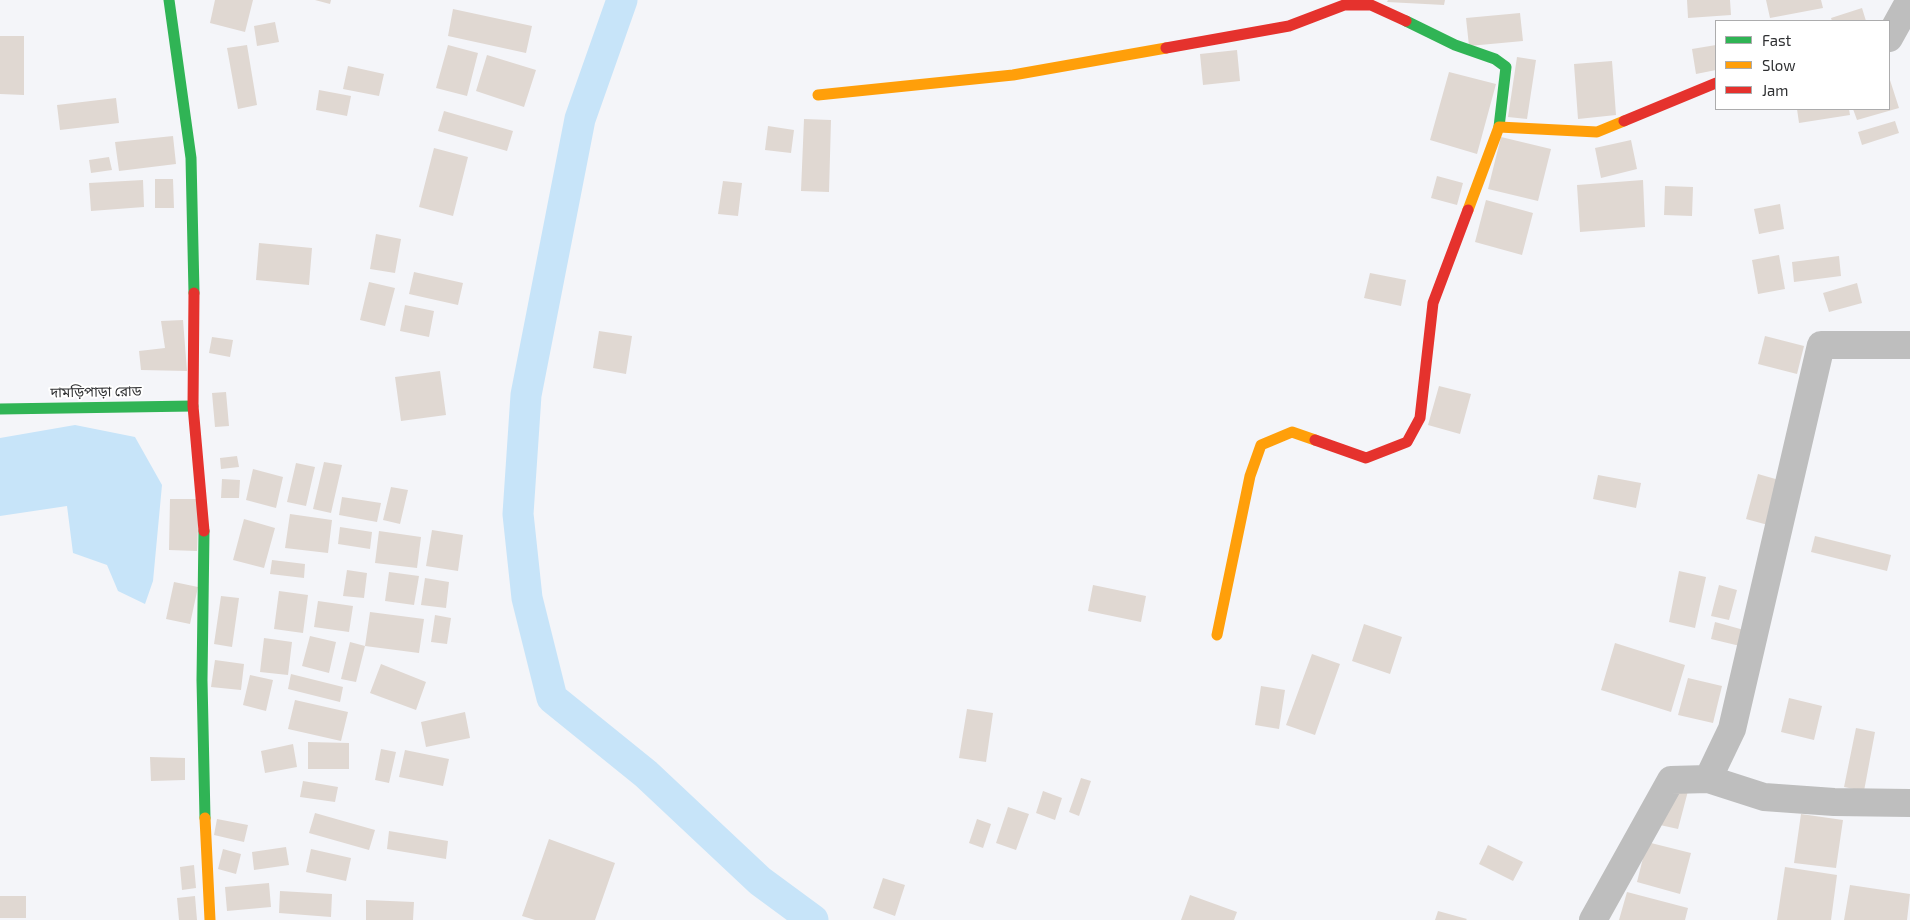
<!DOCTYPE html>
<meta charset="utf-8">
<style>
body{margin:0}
#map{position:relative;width:1910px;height:920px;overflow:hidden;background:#f4f5f9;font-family:"Exo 2",sans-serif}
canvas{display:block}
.legend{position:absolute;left:1715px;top:20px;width:175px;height:90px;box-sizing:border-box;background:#fff;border:1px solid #acacad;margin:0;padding:6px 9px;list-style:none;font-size:15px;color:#2f3032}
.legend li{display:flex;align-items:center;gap:10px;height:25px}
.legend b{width:25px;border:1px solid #acacad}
</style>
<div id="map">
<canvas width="1910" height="920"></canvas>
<ul class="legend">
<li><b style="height:6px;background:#30b455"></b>Fast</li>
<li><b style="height:6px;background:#ff9f0a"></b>Slow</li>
<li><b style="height:6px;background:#e5322d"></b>Jam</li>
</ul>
</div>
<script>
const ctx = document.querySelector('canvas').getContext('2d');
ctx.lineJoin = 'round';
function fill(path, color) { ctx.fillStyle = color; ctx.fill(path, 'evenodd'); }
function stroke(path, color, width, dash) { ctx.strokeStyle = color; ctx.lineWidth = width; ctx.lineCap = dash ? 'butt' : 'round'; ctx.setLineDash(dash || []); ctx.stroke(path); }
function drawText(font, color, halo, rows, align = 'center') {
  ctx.font = font + ' "Exo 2","Noto Sans Bengali",sans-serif'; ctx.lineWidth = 4; ctx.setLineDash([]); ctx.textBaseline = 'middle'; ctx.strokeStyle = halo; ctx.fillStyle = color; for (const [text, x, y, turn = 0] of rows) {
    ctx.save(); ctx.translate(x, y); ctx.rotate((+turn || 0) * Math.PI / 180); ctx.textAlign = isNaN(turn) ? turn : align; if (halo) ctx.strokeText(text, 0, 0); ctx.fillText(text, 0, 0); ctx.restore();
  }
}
const water = new Path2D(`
 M75,425L135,437L162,485L153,581L145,604L118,591L107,565L73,553L67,506L0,516V438Z`);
const canal = new Path2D(`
 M622,0L580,119L526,395L518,514L527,598L552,698L646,774L760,881L813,920`);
const building = new Path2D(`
 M215,0H253L245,32L210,23Z
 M315,0H331L330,4Z
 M1388,0H1445L1444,5L1387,2Z
 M1687,0H1730L1731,15L1688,18Z
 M1766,0H1821L1823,8L1770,18Z
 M1862,8L1866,21H1832L1831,18Z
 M453,9L532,26L526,53L448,36Z
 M1520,13L1523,41L1469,46L1466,18Z
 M275,22L279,42L257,46L254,26Z
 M0,36H24V95L0,94Z
 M247,45L257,105L238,109L227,48Z
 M448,45L478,53L467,96L436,88Z
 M1716,45V70L1696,74L1692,49Z
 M1237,50L1240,81L1203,85L1200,54Z
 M487,55L536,70L524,107L476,91Z
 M1517,57L1536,60L1527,119L1508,117Z
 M1612,61L1616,115L1578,119L1574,64Z
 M348,66L384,74L379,96L343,89Z
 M1449,72L1496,84L1477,154L1430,140Z
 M1889,77L1899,108L1857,120L1853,109H1889Z
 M319,90L351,96L347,116L316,110Z
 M116,98L119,123L60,130L57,105Z
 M1797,109H1849L1850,115L1799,123Z
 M444,111L513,131L507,151L438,131Z
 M804,119L831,120L829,192L801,191Z
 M1895,121L1899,133L1862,145L1858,132Z
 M768,126L794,130L791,153L765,150Z
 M173,136L176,164L119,171L115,142Z
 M1501,137L1551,149L1538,201L1488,189Z
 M1631,140L1637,169L1601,178L1595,148Z
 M434,148L468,157L453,216L419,207Z
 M109,157L112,170L91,173L89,160Z
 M1437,176L1463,183L1457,205L1431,198Z
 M155,179H173L174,208H155Z
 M143,180L144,207L91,211L89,183Z
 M1643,180L1645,227L1580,232L1577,185Z
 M723,181L742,183L738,216L718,214Z
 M1665,186L1693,187L1692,216L1664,215Z
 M1486,200L1533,213L1522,255L1475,242Z
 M1780,204L1784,229L1759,234L1754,209Z
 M376,234L401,239L395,273L370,269Z
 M259,243L312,248L309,285L256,280Z
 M1779,255L1785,289L1758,294L1752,260Z
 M1839,256L1841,276L1794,282L1792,262Z
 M414,272L463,283L458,305L409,294Z
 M1370,273L1406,280L1401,306L1364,298Z
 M369,282L395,288L385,326L360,320Z
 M1857,283L1862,303L1829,312L1823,293Z
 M405,305L434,311L429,337L400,331Z
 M183,320L187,371L141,370L139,351L165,348L161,321Z
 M599,331L632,336L626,374L593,368Z
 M1765,336L1804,346L1797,374L1758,364Z
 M212,337L233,340L230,357L209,353Z
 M440,371L446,415L401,421L395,377Z
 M1439,386L1471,394L1460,434L1428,425Z
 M226,392L229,426L215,427L212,393Z
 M237,456L239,467L221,469L220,458Z
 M324,462L342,465L331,513L313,509Z
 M296,463L315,467L306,506L287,502Z
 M253,469L283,477L276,508L246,500Z
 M1758,474L1779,480L1768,525L1746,519Z
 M1598,475L1641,483L1636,508L1593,499Z
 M222,479L240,480L239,498H221Z
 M391,487L408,490L400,524L383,520Z
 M342,497L381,503L377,522L339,515Z
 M170,499H199L197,551L169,550Z
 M290,514L332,520L328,553L285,548Z
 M244,519L275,528L264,568L233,560Z
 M340,527L372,532L370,549L338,544Z
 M432,530L463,535L458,571L426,566Z
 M379,531L421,537L417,568L375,563Z
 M1815,536L1891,555L1887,571L1811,552Z
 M272,560L305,564L304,578L270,574Z
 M347,570L367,573L364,598L343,596Z
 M1679,571L1706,577L1695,628L1669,622Z
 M389,572L419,576L414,605L385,601Z
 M425,578L449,582L446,608L421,605Z
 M174,582L198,587L190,624L166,619Z
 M1093,585L1146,596L1141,622L1088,611Z
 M1719,585L1737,590L1729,620L1711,616Z
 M279,591L308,595L303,633L274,629Z
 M221,596L239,598L232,647L214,644Z
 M318,601L353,606L349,632L314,627Z
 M370,612L424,619L419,653L365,646Z
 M435,615L451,618L447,644L431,642Z
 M1715,622L1744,630L1740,646L1711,639Z
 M1364,624L1402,637L1390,674L1352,661Z
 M310,636L336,642L329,673L302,666Z
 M264,638L292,642L288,675L260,672Z
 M350,642L365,646L356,682L341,679Z
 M1615,643L1685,665L1671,712L1601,690Z
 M1312,654L1340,664L1315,735L1286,725Z
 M215,660L244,664L241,690L211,687Z
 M381,664L426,682L416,710L370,693Z
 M291,674L343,687L340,702L288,689Z
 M250,675L273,680L266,711L243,705Z
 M1688,678L1722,686L1713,723L1678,715Z
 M1261,686L1285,690L1279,729L1255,725Z
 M1789,698L1822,706L1814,740L1781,732Z
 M295,700L348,712L341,741L288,729Z
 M967,709L993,713L986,762L959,758Z
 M465,712L470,738L426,747L421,722Z
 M1856,728L1875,732L1864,791L1844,787Z
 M308,742L349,743V769H308Z
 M293,744L297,767L265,773L261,751Z
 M381,749L396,752L389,783L375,780Z
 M405,750L449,759L443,786L399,777Z
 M150,757L185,758V780L151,781Z
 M1081,778L1091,781L1079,816L1069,812Z
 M303,781L338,787L335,802L300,797Z
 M1671,786L1688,791L1678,829L1660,825Z
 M1043,791L1062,798L1055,820L1036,813Z
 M1008,807L1029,814L1016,850L996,843Z
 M315,813L375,830L369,850L309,833Z
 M1801,814L1843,820L1836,868L1794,863Z
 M217,819L248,825L244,842L214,835Z
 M977,819L991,824L983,848L969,843Z
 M389,831L448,841L446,859L387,849Z
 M549,839L615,863L595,920H535L522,916Z
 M1647,842L1691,853L1680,894L1637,882Z
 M1488,845L1523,862L1513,881L1479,864Z
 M286,847L289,865L254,870L252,852Z
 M223,849L241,854L236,874L218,869Z
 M311,849L351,858L346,881L306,872Z
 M194,865L196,888L182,890L180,867Z
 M1785,867L1837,875L1831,920H1777Z
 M883,878L905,885L895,916L873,908Z
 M269,883L271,907L227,911L225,887Z
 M1850,885L1910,894L1907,920H1844Z
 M280,891L332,894L331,917L279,913Z
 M1627,892L1688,908L1685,920H1619Z
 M1190,895L1237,912L1234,920H1181Z
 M0,896H26V918H0Z
 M195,896L197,920H179L177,898Z
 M366,900L414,902L413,920H366Z
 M1438,911L1467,919L1466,920H1435Z`);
const street = new Path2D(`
 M1889,38L1910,0
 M1708,779L1764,797L1834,802L1910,803
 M1593,920L1671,780L1708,779L1732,729L1821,345H1910`);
const fast = new Path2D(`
 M169,0L191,158L194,293
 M1406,21L1455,45L1495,59L1506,67L1499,127
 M0,409L193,406
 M204,531L202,680L205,818`);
const slow = new Path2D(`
 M818,95L1013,75L1166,48
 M1468,210L1499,127L1597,132L1624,121
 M1217,635L1250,476L1261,445L1292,432L1315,440
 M205,818L210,920`);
const jam = new Path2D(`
 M1166,48L1289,26L1344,5H1371L1406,21
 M1624,121L1716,83
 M194,293L193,406L204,531
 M1315,440L1366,458L1407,442L1420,418L1433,303L1468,210`);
const streetNames = [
 ["দামড়িপাড়া রোড",96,392,-1]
];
fill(water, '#c7e4f9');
stroke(canal, '#c7e4f9', 31);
fill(building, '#e0d8d2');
stroke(street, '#bebebe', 28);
stroke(fast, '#30b455', 11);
stroke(slow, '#ff9f0a', 11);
stroke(jam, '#e5322d', 11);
drawText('14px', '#2f3032', '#fff', streetNames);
</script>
